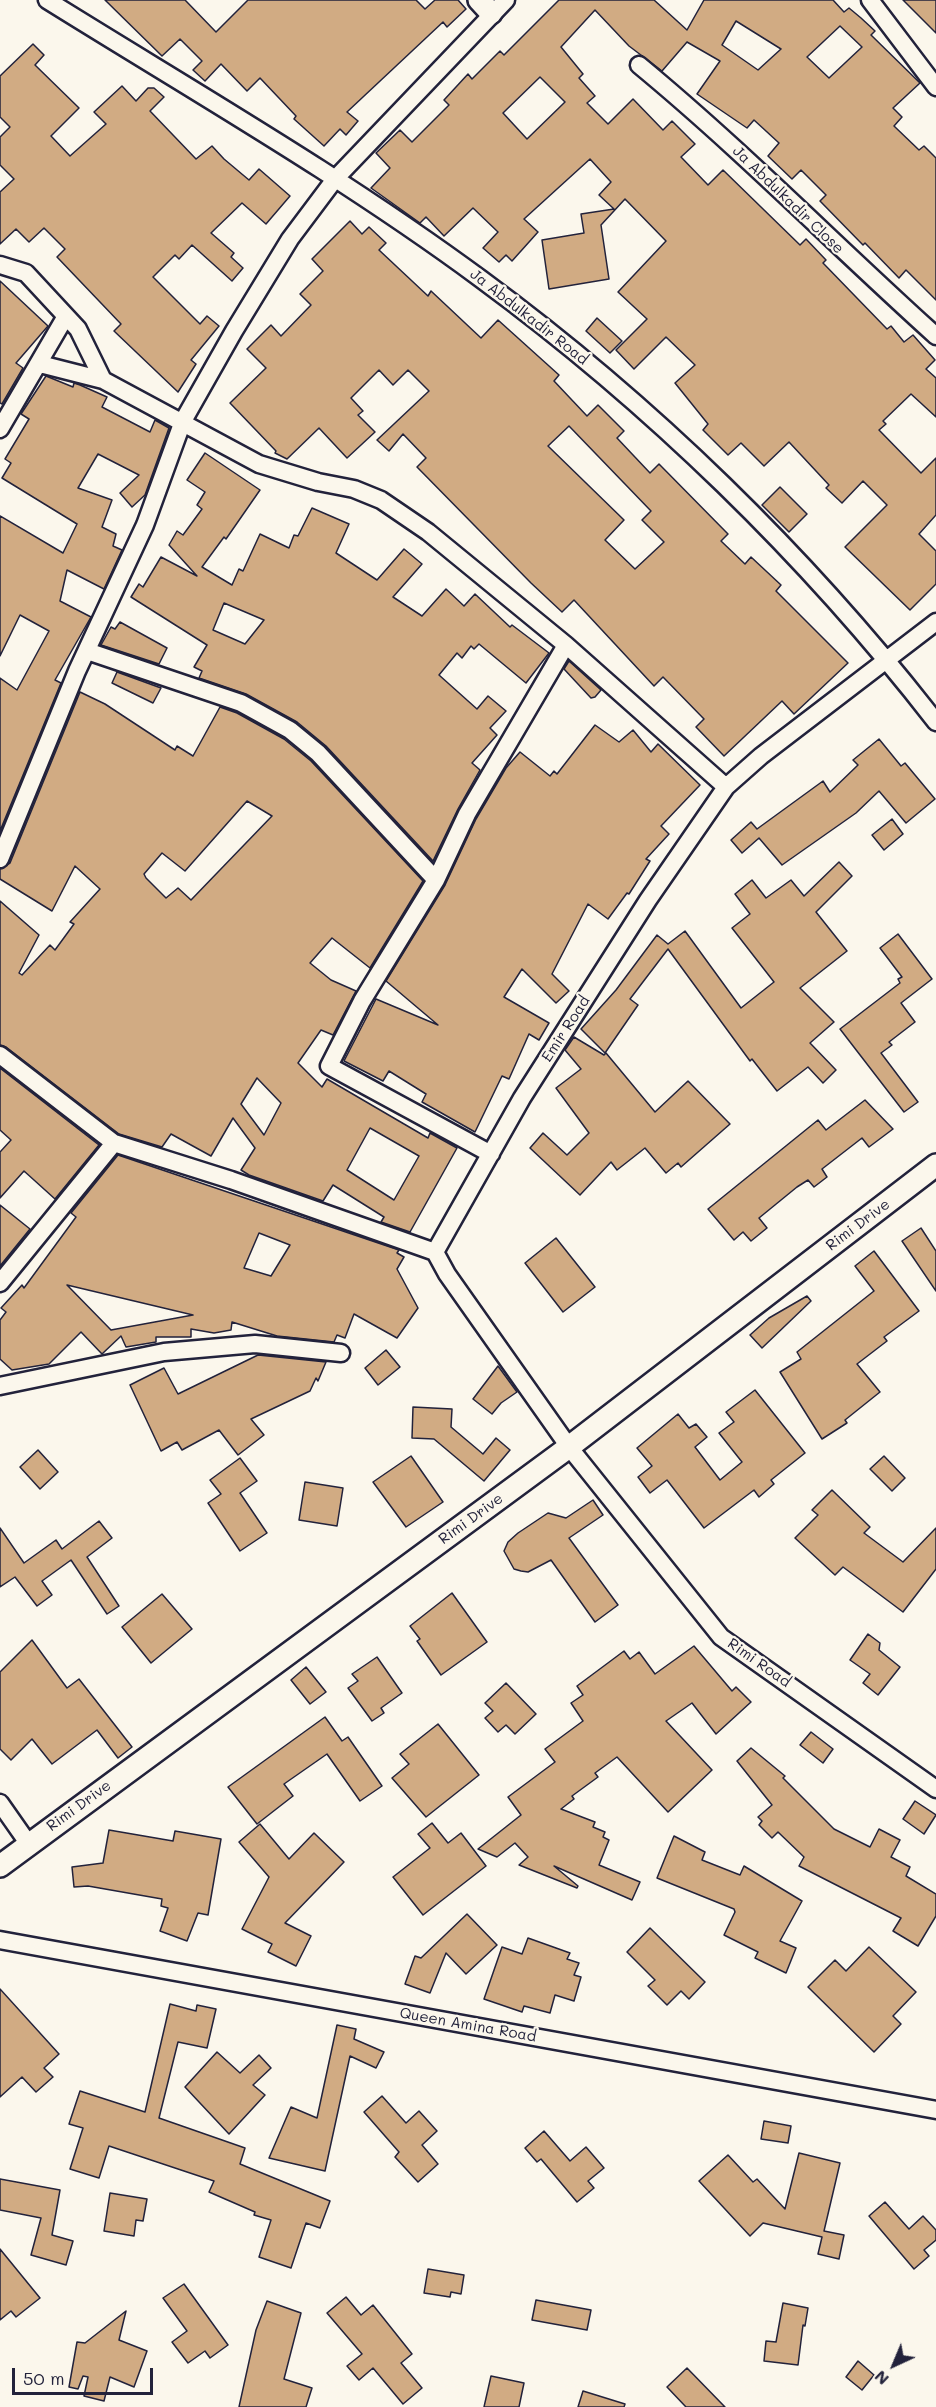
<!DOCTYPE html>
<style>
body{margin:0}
#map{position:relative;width:936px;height:2407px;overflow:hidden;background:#fbf7ec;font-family:Mali,sans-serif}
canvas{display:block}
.north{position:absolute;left:864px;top:2335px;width:60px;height:60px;-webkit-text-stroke:4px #fbf7ec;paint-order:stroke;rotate:224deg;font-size:16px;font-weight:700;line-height:24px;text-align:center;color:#22223b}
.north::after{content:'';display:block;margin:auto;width:21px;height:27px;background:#22223b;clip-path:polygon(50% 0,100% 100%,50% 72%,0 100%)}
.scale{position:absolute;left:12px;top:2368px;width:141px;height:27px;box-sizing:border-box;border:3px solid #22223b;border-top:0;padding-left:8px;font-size:18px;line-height:21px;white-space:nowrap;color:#22223b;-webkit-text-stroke:4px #fbf7ec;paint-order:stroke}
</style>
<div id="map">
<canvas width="936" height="2407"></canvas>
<div class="north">N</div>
<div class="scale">50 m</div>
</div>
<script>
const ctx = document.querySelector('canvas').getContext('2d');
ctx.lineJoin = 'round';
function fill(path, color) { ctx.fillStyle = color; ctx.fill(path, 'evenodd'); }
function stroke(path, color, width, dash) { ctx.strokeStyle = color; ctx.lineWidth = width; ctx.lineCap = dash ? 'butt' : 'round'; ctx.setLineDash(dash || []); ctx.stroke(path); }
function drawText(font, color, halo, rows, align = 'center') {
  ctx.font = font + ' Mali,sans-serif'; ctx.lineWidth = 4.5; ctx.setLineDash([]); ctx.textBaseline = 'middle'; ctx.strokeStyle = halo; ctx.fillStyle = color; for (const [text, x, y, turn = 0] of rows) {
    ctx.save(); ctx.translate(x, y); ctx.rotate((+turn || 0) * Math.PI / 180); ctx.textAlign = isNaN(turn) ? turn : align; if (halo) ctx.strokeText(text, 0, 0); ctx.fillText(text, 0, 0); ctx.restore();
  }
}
const building = new Path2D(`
 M105,0H185L216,32L248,0H416L425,9L435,0H458L466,9L447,27L443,22L347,112L358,121L346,135L340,129L324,146L294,119L296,116L260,78L247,91L221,64L205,81L193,70L202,61L180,39L162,56Z
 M559,0H654L687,30L704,0H833L844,12L849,8L861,18L875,31L871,35L920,83L893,108L902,117L894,126L919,150L924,146L936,158V300L906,270L899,278L865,243L863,245L820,201L826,195L801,170L792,179L768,156L779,143L754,120L747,128L697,94L720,61L687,42L662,71L629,46L595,10L561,47L583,74L579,78L595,96L587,103L608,124L633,99L663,130L672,121L695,144L681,157L708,185L723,170L800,245L806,239L826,260L823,263L887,329L891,326L904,342L913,335L935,360L926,369L936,378V417L911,394L883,421L886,424L879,430L921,473L936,458V515L919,534L936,551V584L910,610L845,547L887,505L863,481L842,503L826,488L829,485L789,442L764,466L741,443L728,455L703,430L708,424L675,383L695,365L666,337L634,369L616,350L647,319L618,292L666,241L625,199L601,225L609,279L549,289L542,240L584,233L581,214L614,209L599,195L611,182L590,159L524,219L538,232L512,261L506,255L499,262L483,248L498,232L473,208L444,236L426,217L420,223L371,188L390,168L376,153L400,130L412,142L449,105L444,100L468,74L472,79L500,51L504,55ZM736,21L781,49L758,70L722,45ZM840,26L862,47L829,78L807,57ZM540,77L565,102L527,139L503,113Z
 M903,0H936V33Z
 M33,44L44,55L35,65L79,108L51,136L70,156L106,124L94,112L122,86L136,101L148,88H154L164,97L150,111L196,159L212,146L224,159L249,180L259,169L290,196L266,224L242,203L211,233L234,253L231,257L243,268L232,281L192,245L179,259L175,255L153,277L200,324L207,316L219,326L191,360L196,364L178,392L114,331L121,324L57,257L65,249L44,228L29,242L16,229L0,244V192L14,179L0,165V137L10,127L0,117V76Z
 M350,221L362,234L369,227L386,243L379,250L428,296L431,291L481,338L498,320L559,375L554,381L587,416L598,405L624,431L617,438L650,473L659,464L728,534L721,541L745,564L751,557L781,585L776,591L848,663L794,714L782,701L724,756L696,727L704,719L663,677L654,686L574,600L562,612L531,583L417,467L426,458L403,434L389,451L377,440L429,391L408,370L393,385L379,370L351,398L363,411L358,415L375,432L347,458L319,428L287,459L275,453L276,451L230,403L266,368L247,349L271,325L281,336L311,305L300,294L323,271L312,259ZM569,426L651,511L642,520L664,542L635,569L605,540L624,520L548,446Z
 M0,281L48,326L16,363L23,368L2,404L0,403Z
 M597,318L622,341L610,353L586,331Z
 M46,376L73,387L74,383L80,385L107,397L102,407L150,432L155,420L169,428L145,495L132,507L120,493L139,475L98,454L78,488L112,500L102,527L116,534L113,546L122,550L104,589L67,570L60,601L91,617L55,680L61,683L0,831V678L17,690L49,631L20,615L0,656V516L63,553L77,524L2,478L11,463L5,459L29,419L21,414Z
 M205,453L260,490L226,539L224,537L202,567L232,585L239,569L243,571L260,534L289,548L294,535L298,536L312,508L349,524L336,553L377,580L404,549L422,564L393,597L422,616L446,589L464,606L475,594L510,627L512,625L549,653L526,683L479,644L474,649L471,646L462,658L457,653L439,675L477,709L488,696L506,711L490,728L497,735L472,763L480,770L458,809L433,861L326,746L297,722L246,694L199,678L202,671L194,667L207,645L131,597L139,584L143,587L161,557L197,576L169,545L177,531L183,535L202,509L197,505L205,492L187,480ZM224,603L264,620L245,644L213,630Z
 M780,487L807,514L789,532L762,505Z
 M120,622L167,648L159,664L101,645L111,627L115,629Z
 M569,661L601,690L595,697L591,698L564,669Z
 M117,672L161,688L153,703L112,683Z
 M80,692L105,704L175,750L177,746L193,756L220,707L237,713L284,739L311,761L423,881L370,968L332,938L310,963L331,980L356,991L333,1035L321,1030L298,1063L322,1087L327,1079L428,1138L430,1133L457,1148L410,1232L381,1222L384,1217L333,1185L323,1201L249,1175L241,1170L255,1148L233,1118L211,1156L171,1134L162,1147L119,1134L6,1047L0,1045V901L39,935L19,973L22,975L50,945L55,950L74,924L70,922L100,889L75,866L52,911L0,879V869L10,863ZM247,801L272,816L191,900L178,888L166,898L146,878L144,874L162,853L185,871ZM257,1078L281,1103L264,1135L241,1104ZM370,1128L419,1156L394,1200L347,1170Z
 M595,725L619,742L633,730L651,752L658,744L700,785L661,826L669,834L646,859L650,861L629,894L627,893L608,919L588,904L552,974L569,991L556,1003L522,969L504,997L549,1023L539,1040L529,1034L509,1079L502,1076L475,1132L422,1102L426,1094L389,1071L383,1081L344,1061L376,999L438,1025L386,981L445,885L476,819L506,768L520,752L550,776L554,771L557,774Z
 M879,739L901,766L905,763L935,799L906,823L879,791L856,813L782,865L759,838L742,853L731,840L751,822L757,829L823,781L830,792L858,765L853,760Z
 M892,819L903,834L884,850L872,835Z
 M839,862L852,876L816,912L847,951L800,988L834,1022L810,1043L836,1070L823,1083L808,1067L777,1091L752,1059L750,1061L668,949L630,999L638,1005L605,1053L581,1029L616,990L657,935L668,944L685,931L741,1008L774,982L732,928L750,914L735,894L752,880L766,898L791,880L804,896Z
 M898,934L932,979L901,1003L915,1022L889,1042L892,1045L881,1053L918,1102L904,1112L840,1029L900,983L898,979L902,977L880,948Z
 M574,1037L604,1055L606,1053L655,1112L688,1081L730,1124L681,1167L678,1163L666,1173L645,1148L617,1170L611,1162L580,1195L530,1148L543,1133L567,1155L589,1133L556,1088L581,1069L565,1050Z
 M0,1068L99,1145L55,1199L24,1171L0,1198V1152L11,1140L0,1130Z
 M865,1100L893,1129L869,1147L862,1138L822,1169L827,1177L814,1187L808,1180L797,1187L759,1218L767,1228L751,1241L743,1232L734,1240L708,1209L818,1120L826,1130Z
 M118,1155L399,1250L397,1253L404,1257L397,1269L418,1308L397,1338L354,1314L345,1338L337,1335L334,1342L277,1336L232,1322L231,1330L214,1333L191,1329V1337H156V1342L126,1347L121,1336L102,1354L81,1332L49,1364L12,1370L0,1359V1320L6,1312L1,1308L22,1285L24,1288L76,1217L71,1213ZM259,1233L290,1245L271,1276L244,1268ZM67,1285L193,1315L111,1330Z
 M0,1205L30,1229L0,1266Z
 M921,1228L936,1251V1291L902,1241Z
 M556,1238L595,1287L563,1312L525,1263Z
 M874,1251L919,1311L884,1337L887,1341L857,1364L880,1392L845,1420L847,1423L822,1439L780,1372L801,1359L797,1352L874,1291L855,1266Z
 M807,1296L811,1301L762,1348L750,1335L769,1318Z
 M386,1350L400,1367L378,1385L365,1368Z
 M258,1355L326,1362L318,1381L316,1378L310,1391L251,1419L264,1435L238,1455L219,1430L182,1450L177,1442L161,1451L130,1385L164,1368L178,1394Z
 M498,1366L517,1392L501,1403L492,1414L473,1399Z
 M755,1390L805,1453L771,1480L774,1484L759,1497L754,1490L704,1528L667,1480L650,1493L638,1477L652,1466L637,1448L678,1414L689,1428L696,1424L707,1437L695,1447L720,1480L742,1462L719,1433L734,1422L726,1412Z
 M413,1407L452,1409L451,1427L483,1454L496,1438L510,1450L484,1481L434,1439L412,1438Z
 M38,1450L58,1472L40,1489L20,1467Z
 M411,1456L443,1502L406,1527L373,1482Z
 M884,1456L905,1478L892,1491L870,1469Z
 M240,1458L257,1481L240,1493L267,1533L240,1551L208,1503L221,1494L210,1480Z
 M305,1482L343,1488L337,1526L299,1520Z
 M832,1490L870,1527L864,1533L903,1562L936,1528V1569L903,1612L843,1567L835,1575L795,1538L818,1515L812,1510Z
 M593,1500L603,1515L569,1538L618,1605L595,1622L551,1560L528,1572L521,1571L514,1569L504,1551L508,1542L518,1533L548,1513L566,1518Z
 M99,1521L112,1538L87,1557L119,1606L107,1614L71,1560L42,1581L52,1595L37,1606L15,1577L0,1587V1528L24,1563L56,1540L62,1549Z
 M452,1593L487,1642L441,1675L417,1641L420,1639L410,1626Z
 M162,1594L192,1629L151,1663L122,1627Z
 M868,1634L880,1643L879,1650L900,1667L878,1695L863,1683L870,1674L850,1660Z
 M32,1640L67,1688L79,1679L132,1747L118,1758L97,1730L52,1764L32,1739L11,1760L0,1749V1672Z
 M694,1646L732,1691L736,1687L751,1702L716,1734L692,1703L666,1721L712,1770L668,1812L617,1757L595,1773L598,1777L572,1796L574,1799L561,1809L595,1822L593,1827L605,1832L603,1837L609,1840L599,1865L640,1882L632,1900L554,1866L578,1886L577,1888L519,1865L528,1857L515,1843L497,1857L478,1849L521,1815L508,1797L555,1762L545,1749L583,1721L571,1703L583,1695L577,1686L624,1651L630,1659L639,1652L655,1674Z
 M377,1657L402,1693L381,1708L384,1713L372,1721L348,1688L358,1681L352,1674Z
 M306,1667L326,1692L310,1704L291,1680Z
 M506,1683L536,1714L515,1734L506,1725L498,1732L485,1718L493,1711L485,1703Z
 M325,1717L342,1741L348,1737L382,1786L360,1801L327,1754L284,1784L293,1796L257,1824L228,1787Z
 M438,1724L479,1775L426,1817L392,1778L409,1764L400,1754Z
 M811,1732L833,1749L823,1763L800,1745Z
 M751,1748L785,1776L783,1778L834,1829L870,1847L879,1829L900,1840L891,1857L910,1867L906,1876L936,1894V1916L918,1946L893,1931L901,1918L799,1866L804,1857L778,1832L772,1838L759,1825L762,1821L758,1817L772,1805L737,1761Z
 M915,1801L936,1815L924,1834L903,1819Z
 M432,1823L448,1843L461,1833L486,1866L423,1915L393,1877L430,1848L418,1834Z
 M260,1824L289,1859L314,1833L344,1862L285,1923L311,1936L296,1966L268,1952L272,1944L242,1929L269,1877L239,1842Z
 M109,1830L173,1841L175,1831L221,1839L208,1915L198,1913L187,1941L160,1931L168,1908L161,1906L162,1899L88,1886L74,1887L72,1867L103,1863Z
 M674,1836L705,1852L702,1860L740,1875L744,1866L802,1901L780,1941L796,1948L786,1973L755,1958L758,1952L724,1935L735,1912L734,1909L657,1878Z
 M467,1914L497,1945L466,1974L446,1953L430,1993L405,1984L415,1956L421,1958Z
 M650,1928L705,1982L689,1999L681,1991L667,2005L648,1986L655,1980L627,1952Z
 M528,1938L570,1953L567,1959L579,1963L574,1975L581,1977L574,2001L555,1995L550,2013L524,2006L522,2012L484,1999L502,1947L522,1954Z
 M869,1947L916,1992L893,2016L901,2024L874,2052L808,1987L835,1960L846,1971Z
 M0,1989L59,2054L44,2068L53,2077L36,2092L22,2077L0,2097Z
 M170,2004L196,2011L197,2005L216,2009L207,2048L178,2042L159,2118L245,2148L240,2164L330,2201L320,2228L306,2223L291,2268L259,2257L271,2220L254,2215L255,2212L209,2192L214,2181L109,2146L99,2178L70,2169L83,2128L69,2124L80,2091L145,2112Z
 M337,2025L356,2029L354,2039L384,2052L376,2068L350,2056L325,2171L269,2158L291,2107L317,2118Z
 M217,2052L240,2073L259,2055L271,2068L253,2085L265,2095L229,2134L185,2087Z
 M382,2096L406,2123L419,2111L437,2131L422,2145L438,2164L418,2182L395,2157L399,2152L364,2112Z
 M764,2121L791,2126L788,2143L761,2139Z
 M544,2131L570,2161L586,2147L604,2168L588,2181L594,2188L577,2202L541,2159L537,2162L525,2148Z
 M799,2153L840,2163L824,2231L844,2235L839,2259L818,2254L822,2237L763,2223L750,2236L699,2181L728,2155L753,2182L757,2179L785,2209Z
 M0,2179L60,2190L52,2235L73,2241L66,2265L31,2255L41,2218L0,2210Z
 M110,2193L147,2199L143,2221L136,2220L134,2236L104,2231Z
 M885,2202L909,2229L923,2216L936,2230V2240L924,2250L929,2256L914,2269L869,2216Z
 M0,2249L40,2298L16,2317L11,2311L0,2320Z
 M428,2269L464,2275L461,2294L451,2292L450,2297L424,2293Z
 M184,2284L228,2345L210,2358L205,2351L188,2363L172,2342L187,2331L163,2298Z
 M346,2297L361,2315L373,2305L412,2354L401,2363L422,2388L403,2404L373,2368L359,2380L347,2366L362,2354L327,2313Z
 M536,2300L591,2310L587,2330L532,2320Z
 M267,2301L301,2313L284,2379L312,2388L306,2407H239L256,2330Z
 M783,2303L808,2308L805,2326L803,2325L798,2365L764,2361L766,2341L776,2342Z
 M126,2311L119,2340L147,2351L134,2387L110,2377L104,2401L84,2396L88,2377L83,2376L78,2389L69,2387L77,2342L85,2343Z
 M858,2361L874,2375L862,2390L846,2377Z
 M687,2368L725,2407H686L667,2387Z
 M491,2376L524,2383L519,2407H484Z
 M583,2391L625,2404L624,2407H578Z`);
const minor = new Path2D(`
 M47,0C193,91 343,177 481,279C651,404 807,556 936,722
 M870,0L936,87
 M639,65C742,150 836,246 936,336
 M0,265L26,273L78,329L103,380L259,464L318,482L354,489L381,500L428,532L566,645L726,787
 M40,364L103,380
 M0,429L66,316
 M936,622L761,756L726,787L648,900L522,1098L435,1252L447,1274L569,1447L721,1637L936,1789
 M87,651L241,703L290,730L318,753L436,880
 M0,859L77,671L145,525L183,421L234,331L290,239L335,179L506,0
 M0,1055L114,1143L231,1180L435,1252
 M491,1154L329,1066L362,1001L436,880L467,814L566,645
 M0,1283L114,1143
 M0,1386L164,1352L255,1344L341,1353
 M0,1803L28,1843
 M0,1940L936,2110`);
const tertiary = new Path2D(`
 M479,0L491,13
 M0,1866L569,1447L936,1165`);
const streetNames = [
 ["Ja Abdulkadir Close",788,200,44],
 ["Ja Abdulkadir Road",529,317,38],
 ["Emir Road",566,1029,-57],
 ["Rimi Drive",858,1225,-37],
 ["Rimi Drive",471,1519,-36],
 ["Rimi Road",759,1663,35],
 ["Rimi Drive",79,1806,-36],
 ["Queen Amina Road",468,2025,10]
];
fill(building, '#d1ab83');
stroke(building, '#22223b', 1.5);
stroke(minor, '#22223b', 21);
stroke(tertiary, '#22223b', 26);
stroke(minor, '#fbf7ec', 16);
stroke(tertiary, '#fbf7ec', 21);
drawText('15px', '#22223b', '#fbf7ec', streetNames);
</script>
